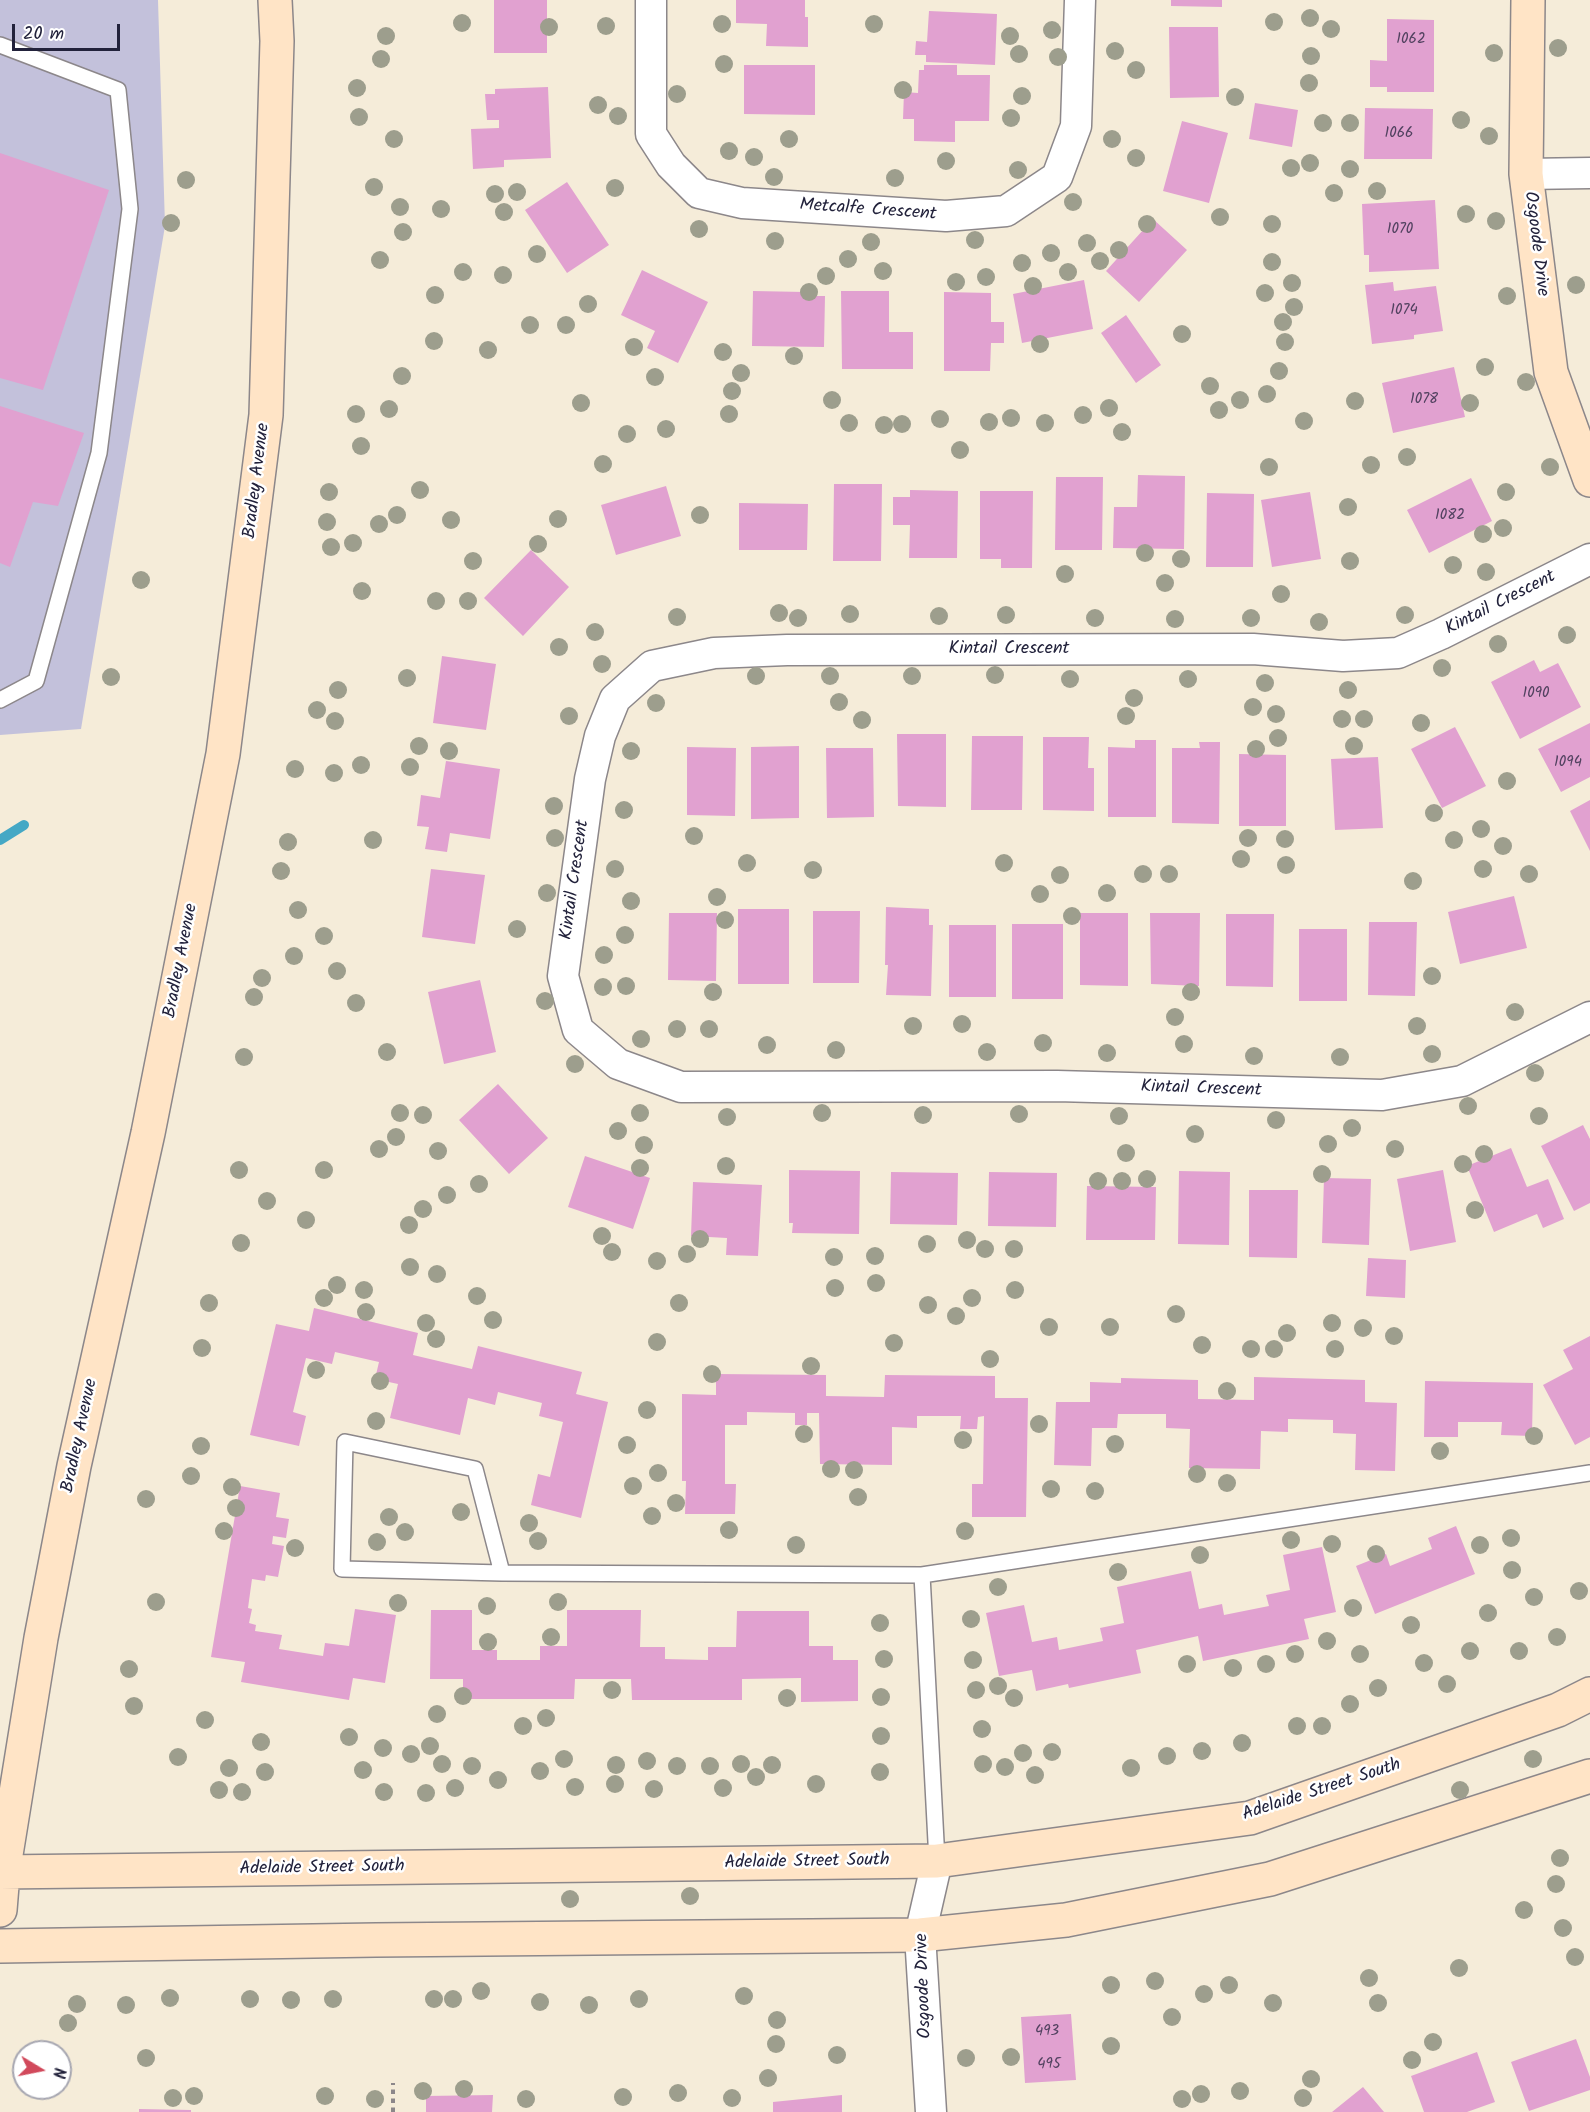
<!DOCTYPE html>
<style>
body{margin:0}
#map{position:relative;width:1590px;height:2112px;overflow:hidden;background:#f5ecd9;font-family:Kalam,sans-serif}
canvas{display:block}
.north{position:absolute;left:12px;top:2040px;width:60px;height:60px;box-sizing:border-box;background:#fff;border:2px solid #a7a7b1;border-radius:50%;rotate:100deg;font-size:16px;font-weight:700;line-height:24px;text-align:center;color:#22223b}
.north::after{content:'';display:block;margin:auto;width:21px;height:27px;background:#d1495b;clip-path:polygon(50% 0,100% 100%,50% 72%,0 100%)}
.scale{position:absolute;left:12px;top:24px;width:108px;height:27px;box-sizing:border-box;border:3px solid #22223b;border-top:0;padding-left:8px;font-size:18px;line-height:21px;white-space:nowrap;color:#22223b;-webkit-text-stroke:4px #fff;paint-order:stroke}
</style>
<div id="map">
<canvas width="1590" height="2112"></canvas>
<div class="north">N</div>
<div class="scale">20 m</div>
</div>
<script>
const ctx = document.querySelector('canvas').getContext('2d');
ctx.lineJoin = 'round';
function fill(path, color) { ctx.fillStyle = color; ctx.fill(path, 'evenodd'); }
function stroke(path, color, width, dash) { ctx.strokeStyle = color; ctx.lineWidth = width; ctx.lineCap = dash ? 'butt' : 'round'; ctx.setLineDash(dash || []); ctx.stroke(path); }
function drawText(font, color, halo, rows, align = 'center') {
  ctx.font = font + ' Kalam,sans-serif'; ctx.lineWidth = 5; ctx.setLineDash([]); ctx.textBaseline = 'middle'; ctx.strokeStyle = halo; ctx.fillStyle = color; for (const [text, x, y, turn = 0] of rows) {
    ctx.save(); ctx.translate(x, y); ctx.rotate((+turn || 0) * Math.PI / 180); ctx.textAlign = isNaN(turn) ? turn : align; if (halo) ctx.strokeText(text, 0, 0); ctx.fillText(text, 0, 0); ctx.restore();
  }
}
const industrial = new Path2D(`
 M0,0H158L165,226L81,729L0,735Z`);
const stream = new Path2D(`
 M0,840L24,825`);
const building = new Path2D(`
 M494,0H547V53H494Z
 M736,0H805V17H808V47L766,46L767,24L736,23Z
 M1171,0H1222V7L1171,6Z
 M929,11L997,14L995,65L926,62V55H915L916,41L927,42Z
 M1387,19L1434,20V92H1387V87H1370V60L1387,61Z
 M1169,27H1218L1219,97L1170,98Z
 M744,65H815V115L744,114Z
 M924,65H957V75H990L989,121H955V142L914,141V119H903L904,92L918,93L919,70H924Z
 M548,87L551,158L504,160V167L473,169L471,129L499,128V120H487L485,94H495V89Z
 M1255,103L1298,110L1292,147L1249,139Z
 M1365,108L1433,109L1432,159H1364Z
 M1182,121L1228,133L1209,203L1163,191Z
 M0,153L109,190L43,390L0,378Z
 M567,182L609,245L567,273L525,210Z
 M1435,200L1439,269L1369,272V255H1364L1362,204Z
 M1153,219L1187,250L1139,302L1106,271Z
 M642,270L708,302L678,363L647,348L655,331L621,315Z
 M1084,280L1093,329L1022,343L1013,294Z
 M1393,282L1394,291L1436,286L1443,331L1414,335V339L1372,344L1365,285Z
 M753,291L805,292V296H825L824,347L752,346Z
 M841,291H889V332H913V369H842Z
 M944,292L991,293V322H1004V343H991L990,371H944Z
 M1126,315L1161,365L1136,383L1101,333Z
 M1454,367L1465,417L1393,433L1382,383Z
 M0,406L84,433L58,506L33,502L10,567L0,563Z
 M1138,475L1185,476L1184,549L1113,548L1114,507H1137Z
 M1056,477H1103L1102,550H1055Z
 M1471,478L1492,521L1429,553L1407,510Z
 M834,484H882L881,561H833Z
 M666,486L681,536L616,555L601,505Z
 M910,490L958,491L957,558H909L910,525H893V497H910Z
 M980,491H1033L1032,568H1001V559H980Z
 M1310,492L1321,559L1272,567L1261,500Z
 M1207,493L1254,494L1253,567H1206Z
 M739,503L808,504L807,550H739Z
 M531,550L569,587L523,636L484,598Z
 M442,656L496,664L486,730L433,723Z
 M1534,660L1540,672L1558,663L1581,707L1520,739L1491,682Z
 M1590,723V777L1561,792L1538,749Z
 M1455,727L1486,786L1442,808L1411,749Z
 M897,734H946V807L898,806Z
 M972,736H1023L1022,810H971Z
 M1043,737H1089L1088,768H1094V811L1043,810Z
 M1135,740H1156V817H1108V747L1135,748Z
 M1199,742H1220L1219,824L1172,823V748H1200Z
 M799,746V818L751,819V747Z
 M687,747L736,748L735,816L687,815Z
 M826,748H873L874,817L827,818Z
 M1239,754L1286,755V826H1239Z
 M1378,757L1383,828L1335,830L1331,759Z
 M446,761L500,769L490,839L450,833L447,852L425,849L429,827L417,826L421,795L440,798Z
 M1590,800V851L1570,811Z
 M431,869L485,875L475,944L422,937Z
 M1514,896L1527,948L1460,964L1448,912Z
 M886,907L929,909V925H933L931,996L886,995L888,965H885Z
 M738,909H789V984H738Z
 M813,911H860L859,983H813Z
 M669,913H717L716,981L668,980Z
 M1080,913H1128V986L1080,985Z
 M1150,913H1200L1199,986L1151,984Z
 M1226,914H1274L1273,987L1226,986Z
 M1369,922H1417L1415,996L1368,995Z
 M1012,924H1063V999H1012Z
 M949,925H996V997H949Z
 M1299,929H1347V1001H1299Z
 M480,980L496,1052L444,1064L428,992Z
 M498,1084L548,1138L509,1174L459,1120Z
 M1583,1125L1590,1139V1203L1574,1211L1541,1146Z
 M1511,1148L1527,1187L1548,1179L1564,1219L1543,1228L1537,1214L1494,1232L1467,1166Z
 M585,1156L650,1178L633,1229L568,1207Z
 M789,1170L860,1171L859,1234L792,1233L793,1223H789Z
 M1443,1170L1456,1242L1410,1251L1397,1179Z
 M1179,1171L1230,1172L1229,1245L1178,1244Z
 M891,1172L958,1173L957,1225L890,1224Z
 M989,1172L1057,1173L1056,1227L988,1226Z
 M1324,1178L1371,1179L1369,1245L1322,1243Z
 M693,1182L762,1185L758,1256L726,1255L727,1238L691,1236Z
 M1087,1186L1156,1187L1155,1240H1086Z
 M1249,1190H1298L1297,1258L1249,1257Z
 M1368,1258L1406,1260L1405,1298L1366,1296Z
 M314,1308L418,1333L413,1355L472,1369L478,1346L582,1372L576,1394L608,1402L581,1518L531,1505L538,1474L550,1477L563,1422L539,1416L542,1403L498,1392L495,1405L468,1398L460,1435L390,1418L398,1384L375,1379L379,1362L335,1352L332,1364L306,1358L293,1412L306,1416L299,1446L250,1435L276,1324L309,1331Z
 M1590,1336V1437L1575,1445L1543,1385L1573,1369L1563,1350Z
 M716,1374L826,1375V1396L884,1397L885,1375L995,1376V1398H1028L1026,1517H972V1484H983L984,1416L978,1417L977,1429H960L961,1416H917V1428L892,1427V1465L820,1464L819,1413H807V1425H795V1413L747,1412V1425H725V1484H736L735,1514H685L686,1481H682V1394L716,1395Z
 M1254,1377L1365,1380V1402L1397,1403L1395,1471L1355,1470L1356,1434L1333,1433V1420L1288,1419V1432L1261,1431L1260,1469L1189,1468L1190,1429L1166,1428V1414H1118L1117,1428H1092L1091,1466L1054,1465L1056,1402H1090V1382L1121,1383V1378L1198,1380V1399L1254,1400Z
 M1425,1381L1533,1383L1532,1436L1501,1435L1502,1422H1458V1437H1424Z
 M240,1486L280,1493L276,1517L289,1519L286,1538L273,1536L272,1544L284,1546L278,1577L266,1575L265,1581L252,1579L248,1608L252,1609L249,1623L256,1625L255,1631L282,1635L279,1649L323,1656L325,1643L349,1646L355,1609L396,1615L385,1683L353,1678L349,1700L241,1682L245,1662L211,1657Z
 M1456,1526L1475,1574L1375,1614L1356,1566L1386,1554L1390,1566L1432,1549L1428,1538Z
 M1322,1547L1336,1612L1304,1619L1309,1639L1203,1661L1198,1636L1136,1650L1141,1673L1069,1688L1068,1684L1036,1691L1032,1670L999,1676L986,1613L1024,1605L1032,1642L1057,1637L1059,1650L1103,1641L1100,1628L1124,1623L1117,1587L1191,1571L1199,1609L1222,1604L1224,1615L1269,1606L1266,1595L1290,1590L1283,1555Z
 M431,1610H472V1650H497V1660H540V1646H567V1610H641L640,1647H665V1659L708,1660V1647H736L737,1611H809V1646H833V1660H858V1701L801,1702V1678L742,1679V1700H632L631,1679H575L574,1699H463V1679H430Z
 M1071,2014L1076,2080L1025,2083L1021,2017Z
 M1576,2039L1590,2077V2090L1529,2111L1511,2062Z
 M1477,2052L1495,2102L1467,2112H1424L1411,2076Z
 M1363,2087L1384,2112H1332Z
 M493,2095L492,2112H426V2096Z
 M842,2095V2112H773V2102Z
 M139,2109L191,2110V2112H139Z`);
const path = new Path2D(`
 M393,2112V2083`);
const lane = new Path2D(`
 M0,45L118,90L130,209L99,453L36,681L0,700
 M502,1573L475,1469L345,1442L342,1569L502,1573L922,1575L1590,1473
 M922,1575L937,1861`);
const street = new Path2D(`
 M651,0V134L671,165L699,193L742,203L946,216L1006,211L1057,177L1076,126L1080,0
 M1526,174L1590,173
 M1590,559L1441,634L1398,653L1343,656L1253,649L787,650L714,653L652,666L615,699L600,736L590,779L563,976L578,1030L618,1064L681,1087L1057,1086L1382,1095L1462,1081L1590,1017
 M931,2112L920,1935L937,1861`);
const secondary = new Path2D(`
 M1528,0L1526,174L1551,372L1590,480
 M0,1872L937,1861L1250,1818L1558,1710L1590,1694
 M0,1910L3,1873L41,1638L74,1466L148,1133L223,754L266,415L277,41L275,0
 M0,1946L376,1940L920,1935L1066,1920L1270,1879L1590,1776`);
const trees = [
 [1310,18],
 [1274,22],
 [462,23],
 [722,24],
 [874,24],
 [606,26],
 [549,27],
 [1331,29],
 [1052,30],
 [386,36],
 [1010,36],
 [1558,48],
 [1115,51],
 [1494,53],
 [1019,54],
 [1311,56],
 [1058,57],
 [381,59],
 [724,64],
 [1136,70],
 [1309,83],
 [357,88],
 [903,90],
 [677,94],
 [1022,96],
 [1235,97],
 [598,105],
 [618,116],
 [359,117],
 [1011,118],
 [1461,120],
 [1323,123],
 [1350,123],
 [1489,136],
 [394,139],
 [789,139],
 [1112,139],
 [729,151],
 [754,157],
 [1136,158],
 [946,161],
 [1310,163],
 [1291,168],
 [1350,169],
 [1018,170],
 [774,177],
 [895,178],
 [186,180],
 [374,187],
 [615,188],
 [1377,191],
 [517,192],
 [1334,193],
 [495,194],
 [1073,202],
 [400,207],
 [441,209],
 [504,212],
 [1466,214],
 [1220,217],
 [1496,221],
 [171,223],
 [1147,224],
 [1272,224],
 [699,229],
 [403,232],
 [975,240],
 [775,241],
 [871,242],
 [1087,243],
 [1119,250],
 [1051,253],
 [537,254],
 [848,259],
 [380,260],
 [1100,261],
 [1272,262],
 [1022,263],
 [883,271],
 [463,272],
 [1068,272],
 [503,275],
 [826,276],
 [986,277],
 [956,282],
 [1292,283],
 [1576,285],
 [1033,286],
 [809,292],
 [1265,293],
 [435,295],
 [1507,296],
 [588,304],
 [1294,307],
 [1283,322],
 [530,325],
 [566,325],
 [1182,334],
 [434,341],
 [1285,342],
 [1040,344],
 [634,347],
 [488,350],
 [723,352],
 [794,356],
 [1485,367],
 [1279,371],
 [741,373],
 [402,376],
 [655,377],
 [1526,382],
 [1210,386],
 [732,391],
 [1267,394],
 [832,400],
 [1240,400],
 [1355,401],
 [581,403],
 [1470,403],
 [1109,408],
 [389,409],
 [1219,410],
 [356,414],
 [729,414],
 [1083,415],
 [1011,418],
 [940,419],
 [1304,421],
 [989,422],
 [849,423],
 [1045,423],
 [902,424],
 [884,425],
 [666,429],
 [1122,432],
 [627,434],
 [361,446],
 [960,450],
 [1407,457],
 [603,464],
 [1371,465],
 [1269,467],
 [1550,467],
 [420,490],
 [329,492],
 [1506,492],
 [1348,507],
 [397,515],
 [700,515],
 [558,519],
 [451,520],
 [327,522],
 [379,524],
 [1503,528],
 [1483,534],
 [353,543],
 [538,544],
 [331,547],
 [1145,553],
 [1181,559],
 [473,561],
 [1350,561],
 [1453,565],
 [1486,572],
 [1065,574],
 [141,580],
 [1165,583],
 [362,591],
 [1281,594],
 [436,601],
 [468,601],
 [779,613],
 [850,614],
 [1006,615],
 [1405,615],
 [939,616],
 [677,617],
 [798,618],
 [1095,618],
 [1251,618],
 [1175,619],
 [1319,622],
 [595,632],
 [1567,635],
 [1498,644],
 [559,647],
 [602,664],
 [1442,668],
 [995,675],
 [756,676],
 [830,676],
 [912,676],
 [111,677],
 [407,678],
 [1070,679],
 [1188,679],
 [1265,683],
 [338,690],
 [1348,690],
 [1134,698],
 [839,702],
 [656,703],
 [1253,707],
 [317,710],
 [1276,714],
 [569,716],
 [1126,716],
 [1342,719],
 [1364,719],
 [862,720],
 [335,721],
 [1421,723],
 [1278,738],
 [419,746],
 [1354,746],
 [1256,749],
 [449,751],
 [631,751],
 [361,765],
 [410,767],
 [295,769],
 [334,773],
 [1507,781],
 [554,806],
 [624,810],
 [1434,813],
 [1481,829],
 [694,836],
 [555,838],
 [1248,838],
 [1285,839],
 [373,840],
 [1454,840],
 [288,842],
 [1503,846],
 [1241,859],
 [747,863],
 [1004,863],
 [1286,865],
 [615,869],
 [1483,869],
 [813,870],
 [281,871],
 [1143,874],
 [1169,874],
 [1529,874],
 [1060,875],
 [1413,881],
 [547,893],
 [1107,893],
 [1040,894],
 [717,897],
 [631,901],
 [298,910],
 [1072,916],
 [725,920],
 [517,929],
 [625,935],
 [324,936],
 [604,955],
 [294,956],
 [337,971],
 [1432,976],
 [262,978],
 [626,986],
 [603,987],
 [713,992],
 [1191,992],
 [254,997],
 [545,1001],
 [356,1003],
 [1515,1012],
 [1175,1017],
 [962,1024],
 [913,1026],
 [1417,1026],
 [677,1029],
 [709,1029],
 [641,1039],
 [1043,1043],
 [1184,1044],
 [767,1045],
 [836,1050],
 [387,1052],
 [987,1052],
 [1107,1053],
 [1432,1054],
 [1254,1056],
 [244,1057],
 [1340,1057],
 [575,1064],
 [1535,1073],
 [1468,1106],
 [400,1113],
 [640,1113],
 [822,1113],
 [1019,1114],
 [423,1115],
 [923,1115],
 [1119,1116],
 [1539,1116],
 [727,1117],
 [1276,1120],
 [1352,1128],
 [618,1131],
 [1195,1134],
 [396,1137],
 [1328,1144],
 [644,1145],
 [379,1149],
 [1395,1149],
 [438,1151],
 [1126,1153],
 [1484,1154],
 [1463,1164],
 [726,1166],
 [640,1168],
 [239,1170],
 [324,1170],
 [1322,1174],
 [1147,1179],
 [1098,1181],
 [1122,1181],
 [479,1184],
 [447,1195],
 [267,1201],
 [423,1209],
 [1475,1210],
 [306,1220],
 [409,1225],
 [602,1236],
 [700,1239],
 [967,1240],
 [241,1243],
 [927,1244],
 [985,1249],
 [1014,1249],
 [612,1252],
 [687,1254],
 [875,1256],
 [834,1257],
 [657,1261],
 [410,1267],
 [437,1274],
 [876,1283],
 [337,1285],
 [835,1288],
 [364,1290],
 [1015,1290],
 [477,1296],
 [324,1298],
 [972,1298],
 [209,1303],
 [679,1303],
 [928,1305],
 [366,1312],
 [1176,1314],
 [956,1316],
 [493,1320],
 [426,1323],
 [1332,1323],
 [1049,1327],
 [1110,1327],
 [1363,1328],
 [1287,1333],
 [1394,1336],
 [436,1339],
 [657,1342],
 [894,1343],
 [1202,1345],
 [202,1348],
 [1251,1349],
 [1274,1349],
 [1335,1349],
 [990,1359],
 [811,1366],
 [316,1370],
 [712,1374],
 [380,1381],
 [1227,1391],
 [647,1410],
 [376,1421],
 [1039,1424],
 [804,1434],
 [1534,1436],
 [963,1440],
 [1115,1444],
 [627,1445],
 [201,1446],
 [1440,1451],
 [831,1469],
 [854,1470],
 [658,1473],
 [1197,1474],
 [191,1476],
 [1227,1483],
 [633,1486],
 [232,1487],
 [1051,1489],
 [1095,1491],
 [858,1497],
 [146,1499],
 [676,1503],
 [236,1508],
 [461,1512],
 [652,1516],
 [389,1517],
 [529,1523],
 [729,1530],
 [224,1531],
 [965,1531],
 [405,1532],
 [1511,1538],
 [1291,1540],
 [538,1541],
 [377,1542],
 [1332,1544],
 [796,1545],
 [1480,1545],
 [295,1548],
 [1376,1554],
 [1200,1555],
 [1512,1570],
 [1118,1572],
 [998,1587],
 [1579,1591],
 [1534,1597],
 [156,1602],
 [558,1602],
 [398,1603],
 [487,1606],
 [1353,1608],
 [1488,1613],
 [971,1619],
 [880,1623],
 [1411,1625],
 [551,1637],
 [1557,1637],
 [1327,1641],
 [488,1642],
 [1470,1651],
 [1519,1651],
 [1295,1654],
 [1360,1654],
 [884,1659],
 [973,1660],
 [1424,1663],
 [1187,1664],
 [1266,1664],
 [1233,1668],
 [129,1669],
 [1447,1684],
 [998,1686],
 [1378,1688],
 [612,1690],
 [976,1690],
 [463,1696],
 [881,1697],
 [787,1698],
 [1014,1698],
 [1350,1704],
 [134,1706],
 [437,1714],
 [546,1718],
 [205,1720],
 [523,1726],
 [1297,1726],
 [1322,1726],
 [982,1729],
 [881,1736],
 [349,1737],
 [261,1742],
 [1242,1743],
 [430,1746],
 [383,1748],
 [1202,1751],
 [1052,1752],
 [1023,1753],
 [411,1754],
 [1167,1756],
 [178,1757],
 [564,1759],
 [1533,1759],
 [647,1761],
 [442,1764],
 [741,1764],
 [983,1764],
 [616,1765],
 [772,1765],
 [472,1766],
 [677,1766],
 [710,1766],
 [1005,1767],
 [229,1768],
 [1131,1768],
 [363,1770],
 [540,1771],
 [265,1772],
 [880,1772],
 [1035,1775],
 [756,1777],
 [498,1780],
 [615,1784],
 [816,1784],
 [575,1787],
 [455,1788],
 [723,1788],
 [654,1789],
 [219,1790],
 [1460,1790],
 [242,1792],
 [384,1792],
 [426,1793],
 [1560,1858],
 [1556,1884],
 [690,1896],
 [570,1899],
 [1524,1910],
 [1563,1928],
 [1575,1957],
 [1459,1968],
 [1369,1978],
 [1155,1981],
 [1111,1985],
 [1229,1985],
 [481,1991],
 [1204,1994],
 [744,1996],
 [170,1998],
 [250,1999],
 [333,1999],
 [434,1999],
 [453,1999],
 [639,1999],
 [291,2000],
 [540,2002],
 [1273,2003],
 [1378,2003],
 [77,2004],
 [126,2005],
 [589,2005],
 [1172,2017],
 [777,2020],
 [68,2023],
 [1433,2042],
 [776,2044],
 [1111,2046],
 [837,2055],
 [1011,2057],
 [146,2058],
 [966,2058],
 [1412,2060],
 [768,2078],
 [1311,2079],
 [464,2089],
 [423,2091],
 [1240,2091],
 [678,2093],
 [1201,2094],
 [194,2096],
 [325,2096],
 [623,2097],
 [173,2098],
 [732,2098],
 [1303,2098],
 [375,2099],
 [526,2099],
 [1182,2099]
];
const numberNames = [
 ["1062",1411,40],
 ["1066",1399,134],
 ["1070",1400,230],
 ["1074",1404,311],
 ["1078",1424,400],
 ["1082",1450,516],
 ["1090",1536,694],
 ["1094",1568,763],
 ["493",1047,2032],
 ["495",1049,2065]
];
const streetNames = [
 ["Metcalfe Crescent",868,211,4],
 ["Osgoode Drive",1535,244,83],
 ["Bradley Avenue",258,481,-83],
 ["Kintail Crescent",1501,604,-27],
 ["Kintail Crescent",1009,650],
 ["Kintail Crescent",576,880,-82],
 ["Bradley Avenue",182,961,-79],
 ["Kintail Crescent",1201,1090,2],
 ["Bradley Avenue",81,1436,-78],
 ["Adelaide Street South",1322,1791,-18],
 ["Adelaide Street South",807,1863,-1],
 ["Adelaide Street South",322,1869,-1],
 ["Osgoode Drive",925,1986,-92]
];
fill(industrial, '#c3c1db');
stroke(stream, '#45a8c5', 10);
fill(building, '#e1a1d0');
stroke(lane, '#8c878a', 18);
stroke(street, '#8c878a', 33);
stroke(secondary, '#8c878a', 36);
stroke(path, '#8c878a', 4, [4.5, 4.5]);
stroke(lane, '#fff', 15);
stroke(street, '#fff', 30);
stroke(secondary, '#ffe4c6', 33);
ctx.fillStyle = '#9d9e8d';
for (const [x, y] of trees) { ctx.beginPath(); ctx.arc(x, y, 9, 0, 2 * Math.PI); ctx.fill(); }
drawText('15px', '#524260', null, numberNames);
drawText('18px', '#22223b', '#fff', streetNames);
</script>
